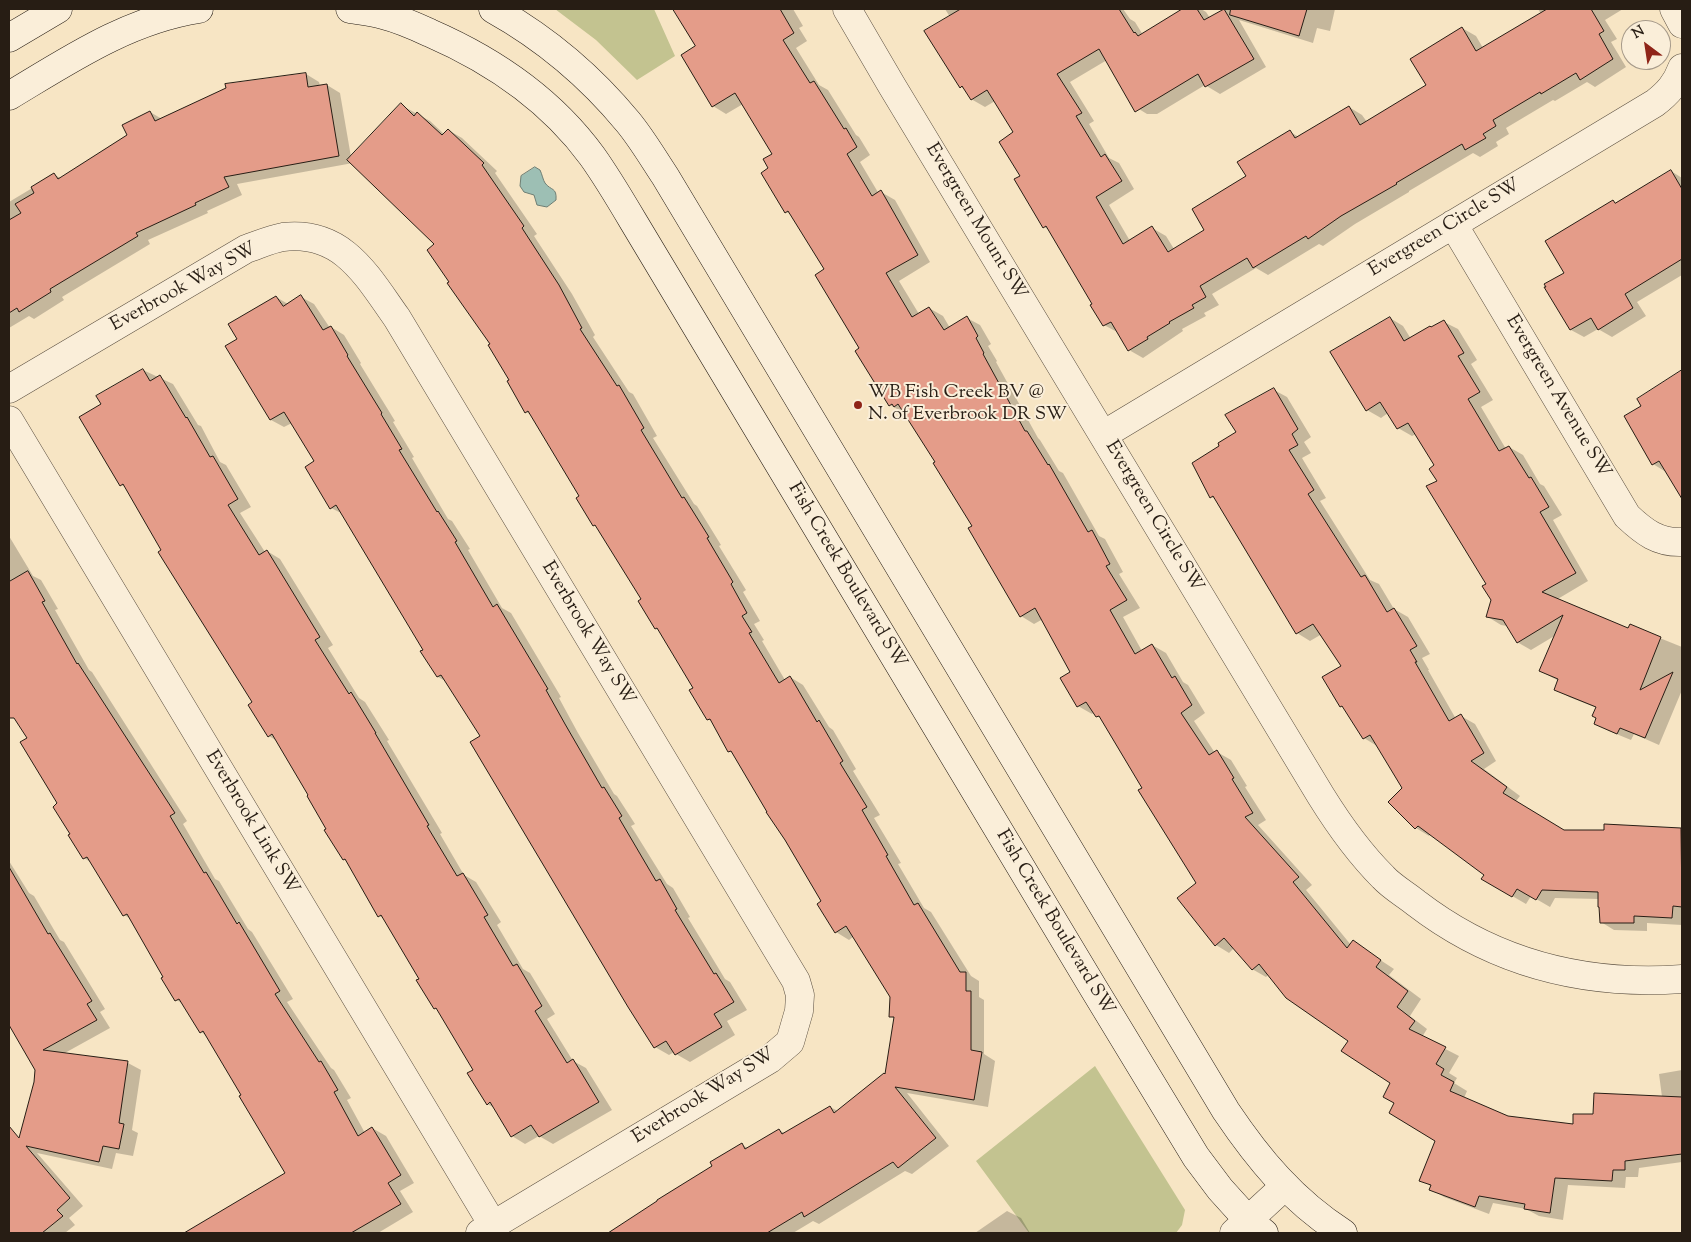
<!DOCTYPE html>
<style>
body{margin:0}
#map{position:relative;width:1691px;height:1242px;overflow:hidden;background:#f7e5c4;font-family:"Sorts Mill Goudy",serif}
canvas{display:block}
.frame{position:absolute;inset:0;border:10px solid #271d14;pointer-events:none}
.north{position:absolute;left:1621px;top:20px;width:50px;height:50px;box-sizing:border-box;background:#faeed9;border:1px solid #a69a8a;border-radius:50%;rotate:329deg;font-size:14px;font-weight:700;line-height:20px;text-align:center;color:#271d14}
.north::after{content:'';display:block;margin:auto;width:18px;height:22px;background:#8f2418;clip-path:polygon(50% 0,100% 100%,50% 72%,0 100%)}
</style>
<div id="map">
<canvas width="1691" height="1242"></canvas>
<div class="frame"></div>
<div class="north">N</div>
</div>
<script>
const ctx = document.querySelector('canvas').getContext('2d');
ctx.lineJoin = 'round';
function fill(path, color) { ctx.fillStyle = color; ctx.fill(path, 'evenodd'); }
function stroke(path, color, width, dash) { ctx.strokeStyle = color; ctx.lineWidth = width; ctx.lineCap = dash ? 'butt' : 'round'; ctx.setLineDash(dash || []); ctx.stroke(path); }
function drawText(font, color, halo, rows, align = 'center') {
  ctx.font = font + ' "Sorts Mill Goudy",serif'; ctx.lineWidth = 4; ctx.setLineDash([]); ctx.textBaseline = 'middle'; ctx.strokeStyle = halo; ctx.fillStyle = color; for (const [text, x, y, turn = 0] of rows) {
    ctx.save(); ctx.translate(x, y); ctx.rotate((+turn || 0) * Math.PI / 180); ctx.textAlign = isNaN(turn) ? turn : align; if (halo) ctx.strokeText(text, 0, 0); ctx.fillText(text, 0, 0); ctx.restore();
  }
}
const green = new Path2D(`
 M555,9H654L675,56L637,80L596,40Z
 M1095,1066L1185,1210L1182,1225L1176,1233H1029L976,1161Z`);
const water = new Path2D(`
 M535,167L540,170C542,174 543,180 545,183C551,191 557,187 556,200L547,207L537,205L534,195L524,192L520,186L521,176Z`);
const shadow = new Path2D(`
 M675,9H793L803,26L799,28L807,41L796,48L819,85L828,90L856,135L859,137L870,155L860,162L879,194L881,192L895,200L930,262L899,281L919,314L929,308L943,316L950,328L967,318L980,325L991,344L988,346L997,361L996,362L1038,438L1040,440L1059,471L1063,473L1099,536L1105,539L1123,572L1119,574L1140,608L1123,617L1142,651L1152,645L1166,653L1183,682L1188,685L1205,713L1194,721L1215,753L1217,752L1231,760L1247,786L1245,787L1266,820L1258,825L1312,885L1306,890L1351,945L1353,942L1394,969L1389,975L1421,999L1410,1016L1427,1029L1422,1037L1459,1056L1449,1073L1457,1078L1454,1083L1467,1091L1464,1098L1507,1117L1574,1126L1594,1115L1662,1097L1659,1074L1682,1070V1162L1639,1168L1638,1177H1626L1625,1188L1568,1185L1563,1220L1539,1216L1526,1209L1493,1203L1489,1214L1444,1197L1431,1189L1432,1187L1421,1180L1437,1140L1396,1103L1392,1082L1350,1041L1269,974L1266,977L1252,969L1234,948L1229,953L1216,945L1198,884L1144,788L1102,719L1097,716L1094,712L1092,714L1078,706L1071,673L1043,619L1034,624L1021,616L974,526L937,462L904,413L890,405L861,349L826,270L792,215L786,212L770,169L774,154L743,104L726,114L713,106L697,46Z
 M945,9H1041L1050,24L1076,9H1123L1130,19L1135,22L1143,35L1184,9H1201L1206,12L1218,30L1224,9H1335L1330,31L1317,28L1313,43L1239,20L1266,67L1220,94L1205,85L1157,114H1147L1134,106L1107,60L1070,82L1094,121L1089,124L1109,158L1119,163L1134,189L1109,205L1130,241L1152,228L1166,236L1174,249L1206,230L1248,177L1290,132L1299,137L1349,107L1362,115L1367,122L1428,85L1462,28L1476,36L1483,48L1541,14L1538,9H1623L1605,20L1617,39L1611,42L1626,67L1595,87L1587,82L1555,101L1553,100L1506,128L1509,134L1496,142L1498,146L1480,157L1473,153L1409,191V192L1355,224L1323,246L1319,244L1268,275L1256,268L1212,294L1219,305L1204,313L1206,316L1182,329L1183,331L1143,358L1129,350L1119,333L1104,325L1094,304L1049,230L1044,227L1021,176L1015,133L995,101L985,107L971,99L965,90L961,87L950,17Z
 M306,74L319,82L320,86L327,85L340,93L351,157L401,105L430,121L444,134L448,130L462,138L497,171L495,173L537,234L534,236L572,294L595,335L593,337L629,392L633,394L657,436L653,438L694,504L697,506L721,545L719,546L746,590L743,592L760,621L754,624L764,640L762,641L785,680L790,677L803,685L829,727L833,730L856,769L853,771L880,815L874,818L901,863L898,864L924,908L931,912L971,976L979,981V997L984,1000V1054L995,1061L988,1107L907,1093L949,1146L912,1174L905,1171L819,1224L813,1221L793,1233H610L714,1166L742,1145L748,1148L779,1130L786,1134L830,1107L838,1111L886,1076L895,1019L891,1016V996L854,936L849,940L836,932L822,902L734,754L729,751L713,722L708,719L695,688L660,631L656,629L640,602L643,600L598,527L594,525L578,498L581,496L531,415L526,412L491,344L451,283L436,244L353,163L237,184L242,195L207,211L208,213L148,240L150,244L62,297L64,300L34,319L29,316L9,328V202L54,175L61,178L128,136L150,112L162,119Z
 M1671,171L1682,178V275L1637,302L1646,316L1612,337L1598,329L1584,337L1571,330L1546,288L1565,273L1613,202L1617,204Z
 M276,297L288,304L301,297L314,304L330,328L331,327L344,335L361,363L360,364L395,421L393,422L414,457L412,458L448,519L452,521L470,549L468,550L502,608L511,613L561,697L559,698L578,733L614,794L617,796L635,824L631,826L667,884L673,888L690,917L688,918L725,979L730,982L747,1010L727,1021L735,1035L690,1062L676,1054L674,1052L669,1055L655,1047L578,921L482,736L447,682L438,677L422,651L425,650L343,514L331,508L316,462L292,423L284,427L271,420L227,346L238,339Z
 M1390,318L1403,326L1411,339L1444,322L1458,329L1477,360L1471,364L1493,400L1481,407L1506,449L1509,447L1523,455L1540,484L1544,486L1562,515L1553,520L1588,581L1556,600L1629,629L1630,626L1682,647V690L1659,745L1634,734L1631,740L1609,731L1595,723L1597,708L1569,697L1556,689L1559,681L1540,671L1556,635L1531,650L1517,642L1507,626L1501,625L1488,617L1492,600L1488,584L1438,481L1436,466L1416,434L1412,436L1398,428L1388,413L1381,418L1367,410Z
 M143,370L173,384L198,425L201,426L220,462L226,465L251,507L240,513L265,552L267,551L280,559L333,645L328,648L359,698L365,702L389,740L387,741L442,833L440,834L464,875L476,882L501,922L497,925L523,969L530,973L555,1014L547,1019L573,1061L586,1068L612,1110L553,1144L539,1136L525,1144L512,1136L495,1108L487,1104L475,1070L439,1010L435,1008L421,979L385,919L379,916L348,862L343,859L310,796L277,741L269,736L254,702L127,488L121,485L103,405Z
 M1682,372V491L1677,488L1666,472L1653,464L1643,406L1639,399Z
 M1274,390L1287,397L1311,437L1304,442L1311,453L1302,458L1326,498L1320,501L1370,580L1379,584L1394,609L1408,617L1430,654L1422,658L1429,670H1428L1456,719L1461,716L1475,724L1496,761L1484,769L1520,796L1516,801L1565,831H1605V825L1682,830V925L1647,923V931L1614,930L1601,922L1599,899L1555,898L1550,907L1531,896L1526,904L1483,879L1486,874L1431,834L1429,836L1416,828L1404,788L1377,746L1364,738L1346,709L1341,706L1342,667L1322,634L1310,641L1297,633L1217,500L1211,497L1221,446L1238,433Z
 M9,536L33,576L41,580L58,609L55,610L89,670L92,672L187,821L183,824L215,879L219,881L248,929L252,932L293,999L287,1002L331,1068L334,1070L351,1098L347,1100L365,1133L372,1128L386,1136L414,1183L400,1191L413,1212L378,1233H199L196,1228L287,1173L243,1095L207,1036L201,1032L184,1004L176,1000L165,977L131,919L124,915L92,863L84,858L29,738L9,708Z
 M9,861L29,893L34,896L60,940L64,942L105,1009L100,1012L110,1028L63,1054L128,1063L141,1070L132,1130L138,1133L133,1156L116,1153L112,1169L37,1153L83,1206L69,1218L75,1225L65,1233H9V1143L16,1136L20,1139L35,1082L37,1070L9,1023Z
 M1007,1211L1021,1218L1030,1233H975Z`);
const building = new Path2D(`
 M673,9H780L794,33L783,40L810,83L814,81L844,129L846,128L857,147L847,154L872,196L881,190L918,255L886,273L912,317L929,307L944,330L967,316L978,336L976,338L984,353L983,354L1025,431H1027L1048,465L1049,464L1088,532L1092,530L1110,564L1106,566L1127,600L1110,610L1135,654L1152,644L1172,678L1175,676L1192,705L1181,713L1209,755L1217,750L1234,778L1232,779L1253,813L1245,817L1299,877L1293,882L1347,948L1353,940L1381,960L1376,967L1408,991L1397,1007L1415,1021L1409,1029L1446,1047L1436,1064L1444,1069L1441,1075L1454,1082L1450,1091L1508,1116L1573,1124V1114H1593L1594,1093L1682,1097V1154L1625,1161V1170H1613L1612,1181L1555,1178L1550,1213L1524,1209L1525,1204L1479,1196L1475,1207L1429,1190L1431,1185L1419,1181L1435,1141L1389,1113L1394,1103L1383,1097L1390,1083L1341,1051L1348,1041L1286,998L1259,964L1252,970L1224,938L1215,946L1177,898L1196,883L1138,790L1142,788L1099,716L1096,717L1086,702L1077,707L1060,678L1070,672L1035,608L1020,617L968,528L972,526L933,463L935,462L898,404L894,407L892,404L889,406L855,351L859,348L815,275L824,269L788,211L785,213L761,173L768,168L763,159L772,154L735,93L712,107L681,55L695,46Z
 M961,9H1119L1134,33L1135,32L1138,36L1182,9H1197L1204,20L1224,9L1254,59L1205,87L1198,74L1135,112L1099,49L1057,74L1082,113L1076,116L1101,157L1105,154L1122,181L1096,197L1123,244L1152,226L1168,252L1204,230L1192,209L1246,176L1237,162L1290,130L1295,138L1349,106L1360,125L1426,85L1410,59L1462,27L1476,51L1547,9H1591L1604,31L1599,34L1613,59L1580,80L1576,73L1541,94L1540,92L1493,120L1496,126L1483,134L1486,138L1465,150L1462,144L1396,183L1397,184L1341,216L1308,239L1306,236L1253,268L1247,258L1200,286L1206,297L1192,305L1194,308L1169,322L1170,323L1147,337L1148,339L1128,351L1111,322L1103,326L1090,305L1092,304L1046,226L1043,228L1014,179L1020,176L999,142L1013,132L987,90L971,100L962,86L960,88L924,31Z
 M1231,9H1307L1299,36L1230,15Z
 M306,73L308,87L327,84L339,156L224,177L229,187L195,203L196,205L136,233L138,236L50,289L51,292L19,312L17,308L9,313V220L21,213L15,204L34,193L31,187L54,173L58,179L127,135L122,125L150,111L155,121L226,88L225,84Z
 M401,103L414,116L417,112L442,135L448,129L484,163L482,165L524,226L522,228L559,285L582,328L580,329L617,386L619,385L644,428L641,430L682,498L684,497L709,537L707,538L733,582L731,584L747,613L742,616L752,632L749,633L779,683L790,676L817,722L819,720L843,761L840,763L867,807L862,810L888,855L886,856L914,905L918,903L960,972H966V991H971V1050L982,1052L974,1100L895,1087L936,1138L898,1168L893,1162L804,1217L802,1212L767,1233H608L657,1201V1200L712,1166L710,1162L742,1143L745,1149L779,1129L782,1134L830,1106L834,1113L884,1073L885,1074L894,1017H889L890,997L846,926L835,933L817,904L821,901L785,840L766,812H767L731,751L728,752L710,719L707,720L689,690L693,688L657,628L655,629L638,601L641,599L595,525L593,526L576,498L579,496L528,411L525,413L507,381L509,380L488,345L490,344L447,283L449,282L427,250L434,244L347,160Z
 M1671,170L1682,189V259L1625,294L1633,308L1598,330L1591,318L1570,330L1544,287H1546L1544,284L1564,273L1545,241L1613,200L1615,203Z
 M301,295L323,330L331,326L348,355L347,356L382,413L381,414L402,449L399,450L437,512L438,511L457,541L455,542L493,607L497,604L548,689L546,690L565,724L602,788L604,787L622,816L619,818L656,881L660,879L677,909L675,910L714,974L716,973L734,1002L714,1014L722,1027L675,1055L666,1041L654,1048L628,1007L470,742L480,736L441,675L437,677L420,651L423,650L336,505L330,509L305,467L314,461L284,412L270,420L225,346L237,339L228,324L276,296L283,306Z
 M1390,317L1404,341L1430,326L1431,327L1444,320L1464,353L1458,356L1480,392L1468,399L1499,451L1509,446L1529,478L1531,477L1549,507L1540,512L1576,573L1542,592L1628,628L1630,624L1661,637L1640,690L1673,672L1645,738L1620,728L1617,734L1594,724L1596,718L1592,716L1596,707L1554,690L1558,679L1539,671L1563,615L1517,643L1503,620L1486,617L1491,600L1482,586L1486,584L1426,486L1437,481L1429,469L1434,465L1408,423L1397,429L1380,402L1366,411L1330,352Z
 M143,369L150,381L160,375L186,418L187,417L210,457L213,456L238,499L228,505L259,555L267,550L320,637L315,640L349,694L351,692L376,733H375L429,825L427,826L457,876L463,873L488,915L484,917L513,966L517,964L542,1006L535,1011L567,1063L573,1059L599,1102L539,1137L531,1125L511,1137L490,1102L487,1105L467,1073L473,1070L436,1008L434,1009L416,980L419,979L381,915L378,917L345,859L343,860L324,830L326,829L307,796L308,795L272,734L268,737L248,705L252,702L158,552L161,550L123,484L120,486L79,417L101,404L96,396Z
 M1682,370V499L1659,461L1652,465L1624,416L1641,406L1637,399Z
 M1274,388L1298,429L1292,434L1298,445L1289,450L1314,490L1308,494L1361,577L1365,575L1387,612L1394,608L1417,646L1410,650L1417,662H1415L1449,721L1461,714L1484,753L1471,761L1507,787L1503,793L1564,830H1604V824L1681,828L1682,907L1673,906L1672,918L1634,916V923H1600L1599,907H1598V892L1542,890L1536,900L1517,889L1512,897L1481,879L1484,875L1418,826L1415,829L1388,802L1402,788L1370,735L1363,739L1342,706L1340,707L1322,677L1341,666L1313,624L1296,634L1213,496L1210,498L1192,463L1219,446L1218,443L1236,432L1225,415Z
 M28,571L45,601L42,602L77,664L78,663L175,813L170,816L204,873L206,872L237,924L239,922L280,991L275,994L319,1062L321,1061L338,1090L334,1092L358,1136L372,1127L401,1175L388,1183L401,1204L351,1233H184L285,1173L239,1096L241,1095L203,1031L200,1033L179,999L175,1001L161,978L163,977L127,914L123,916L87,857L83,859L68,835L70,834L53,807L57,803L20,742L27,738L14,718H9V582Z
 M9,867L48,934L50,933L92,1001L87,1004L97,1020L43,1050L128,1061L119,1123L124,1124L119,1149L103,1146L99,1162L26,1146L70,1198L57,1210L63,1216L42,1233H9V1126L19,1138L34,1082L35,1070L9,1025Z`);
const minor = new Path2D(`
 M847,9L892,86L1321,796C1339,825 1359,853 1383,877C1392,887 1405,894 1416,903C1494,963 1584,986 1682,979
 M1674,9L1682,24
 M1453,224L1627,516C1644,532 1658,543 1682,542
 M9,389L246,249C258,245 271,239 283,237C343,230 367,276 397,318L796,981L800,995L799,1011L790,1042L770,1059L480,1233
 M9,420L493,1225
 M1103,435L1655,103C1668,93 1676,84 1682,68
 M1234,1233L1285,1186`);
const secondary = new Path2D(`
 M350,9C361,11 372,12 383,15C399,19 415,26 430,33C492,60 551,100 592,156C607,177 620,199 633,221L1094,989L1196,1157L1220,1189L1248,1220L1264,1233
 M493,9C545,38 590,76 628,122C642,139 653,158 665,176L1226,1111C1259,1160 1293,1201 1343,1233
 M9,38L58,9
 M9,96C69,60 128,20 199,9`);
const markers = [
 [858,405,5,"#8f2418"]
];
const streetNames = [
 ["Evergreen Mount SW",975,222,59],
 ["Evergreen Circle SW",1445,229,-31],
 ["Everbrook Way SW",184,288,-29],
 ["Evergreen Avenue SW",1557,397,59],
 ["Evergreen Circle SW",1153,517,59],
 ["Fish Creek Boulevard SW",846,576,59],
 ["Everbrook Way SW",587,634,59],
 ["Everbrook Link SW",251,823,59],
 ["Fish Creek Boulevard SW",1054,923,59],
 ["Everbrook Way SW",704,1097,-32]
];
const poiNames = [
 ["WB Fish Creek BV @",868,394],
 ["N. of Everbrook DR SW",868,416]
];
fill(green, '#c3c390');
fill(water, '#9dbfb4');
stroke(water, '#6e7e74', 1);
fill(shadow, '#0003');
fill(building, '#e49c89');
stroke(building, '#271d14', 1);
stroke(minor, '#5b4f40', 29);
stroke(secondary, '#271d14', 29);
stroke(minor, '#faeed9', 28);
stroke(secondary, '#faeed9', 28);
for (const [x, y, r, color] of markers) { const dot = new Path2D(); dot.arc(x, y, r, 0, 2 * Math.PI); ctx.fillStyle = color; ctx.fill(dot); stroke(dot, '#faeed9', 2); }
drawText('19px', '#271d14', '#faeed9', streetNames);
drawText('19px', '#271d14', '#faeed9', poiNames, 'left');
</script>
